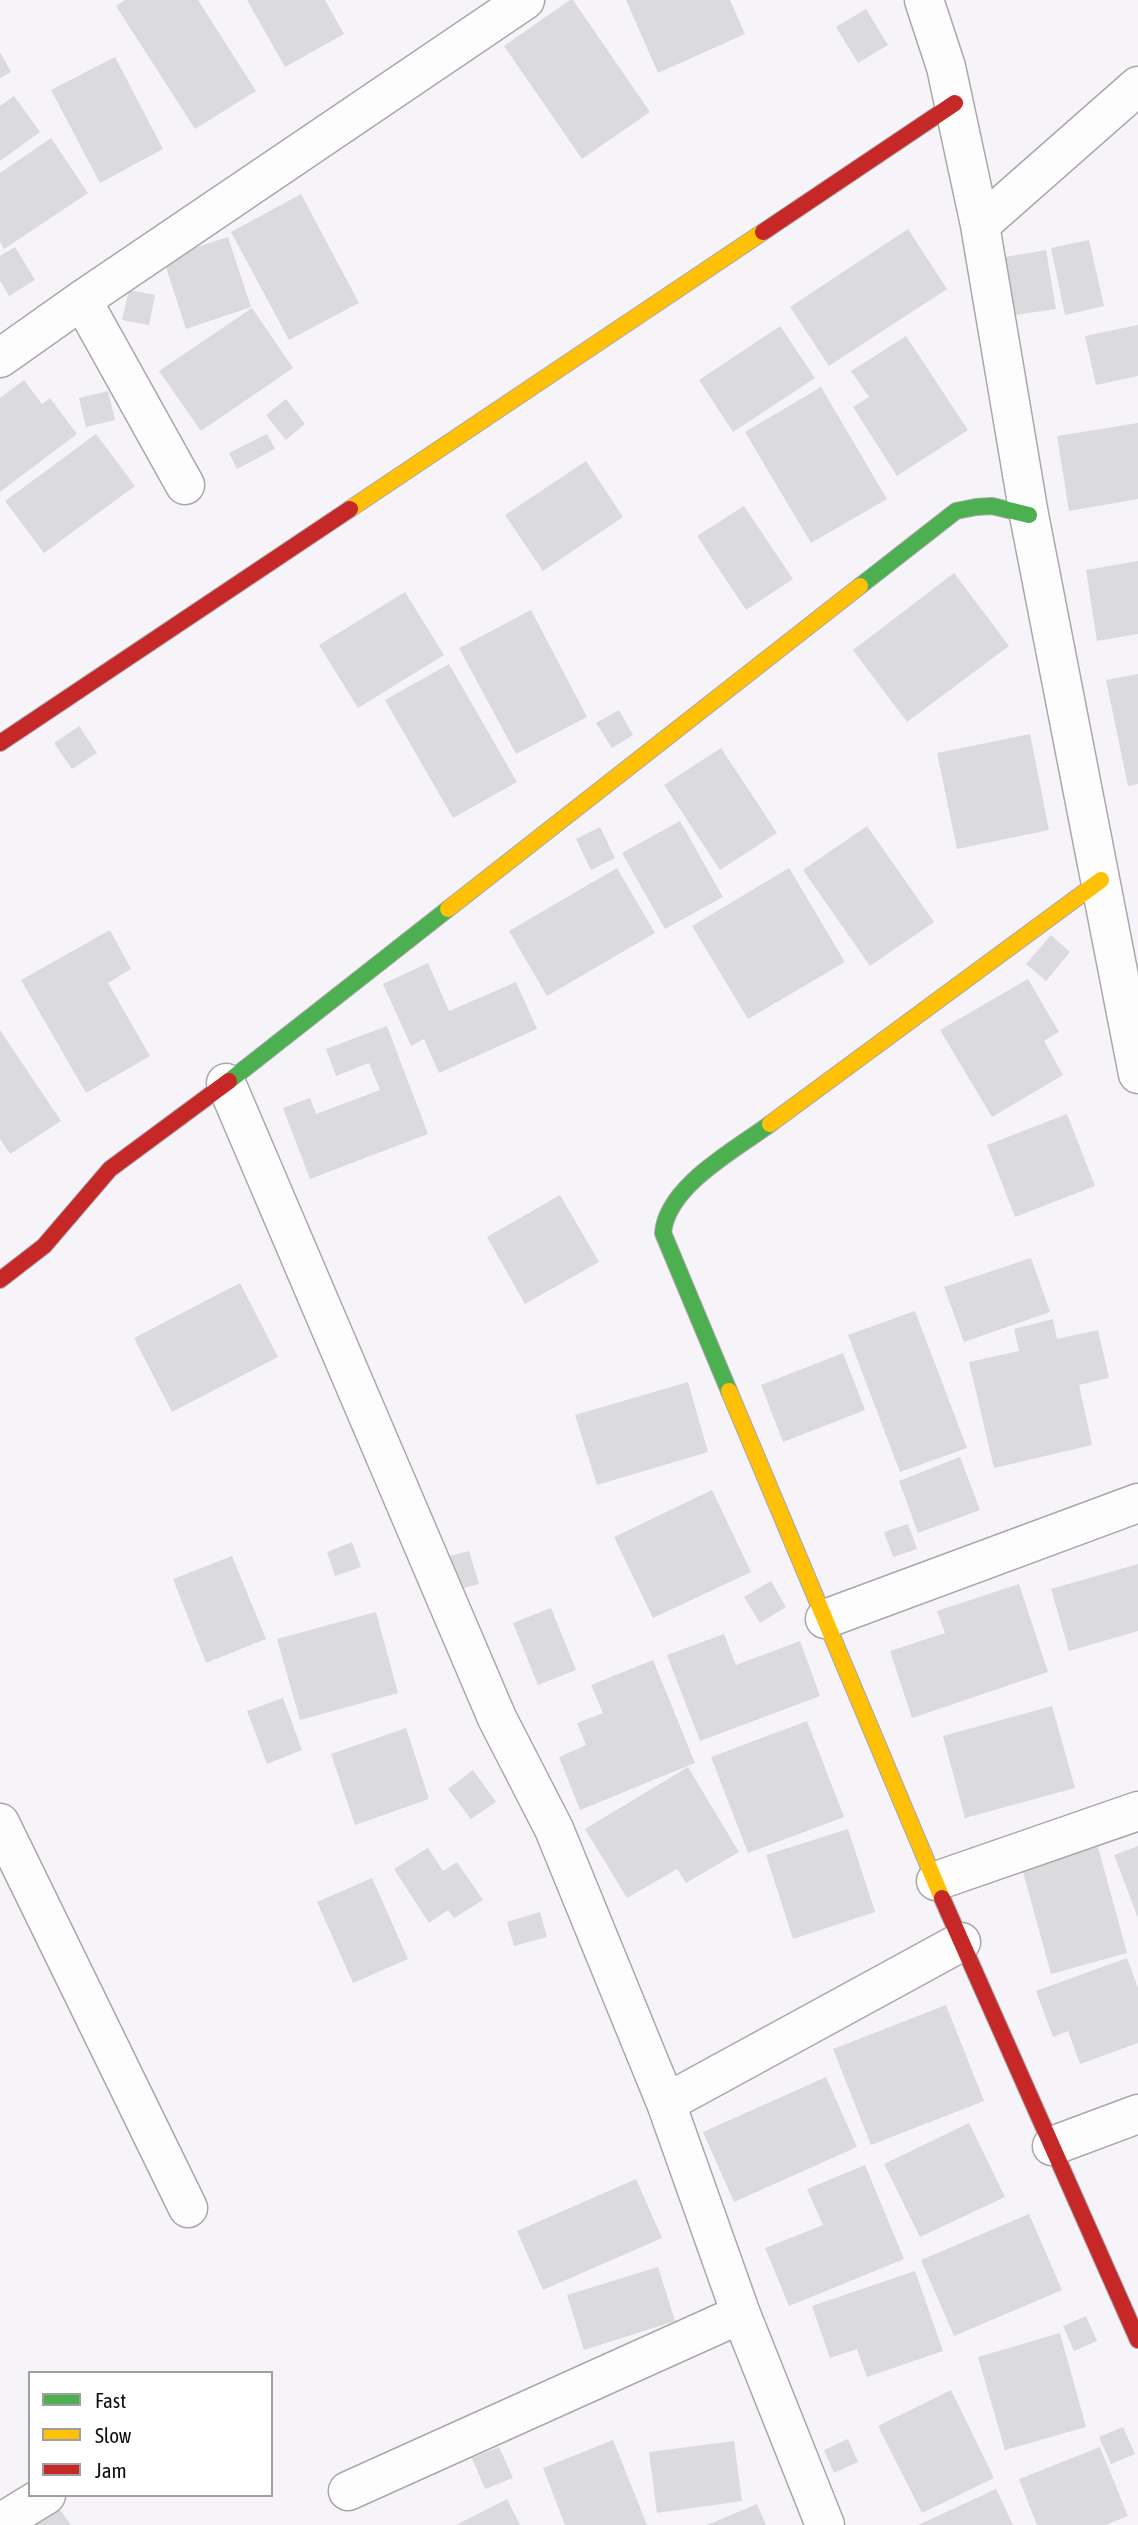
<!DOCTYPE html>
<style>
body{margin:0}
#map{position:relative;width:1138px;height:2525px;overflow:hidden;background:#f6f4f8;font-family:"Asap Condensed",sans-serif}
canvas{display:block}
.legend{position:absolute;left:28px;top:2371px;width:245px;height:126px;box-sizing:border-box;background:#fff;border:2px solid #9f9fa0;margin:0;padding:9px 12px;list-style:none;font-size:21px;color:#100f11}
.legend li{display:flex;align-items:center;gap:14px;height:35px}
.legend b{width:35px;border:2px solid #9f9fa0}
</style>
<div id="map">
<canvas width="1138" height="2525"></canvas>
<ul class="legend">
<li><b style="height:9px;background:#4caf50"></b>Fast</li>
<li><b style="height:9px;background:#ffc107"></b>Slow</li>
<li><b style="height:9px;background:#c62828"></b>Jam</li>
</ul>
</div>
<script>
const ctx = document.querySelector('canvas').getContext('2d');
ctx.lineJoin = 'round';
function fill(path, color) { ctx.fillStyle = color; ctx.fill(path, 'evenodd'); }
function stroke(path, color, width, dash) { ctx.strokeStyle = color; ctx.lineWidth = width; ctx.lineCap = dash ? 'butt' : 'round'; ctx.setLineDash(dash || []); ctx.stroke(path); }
const building = new Path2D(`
 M125,0H198L256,91L195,129L116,6Z
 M247,0H325L344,34L285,67Z
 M570,0H573L650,112L582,159L504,46Z
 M626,0H730L745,34L658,73Z
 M866,9L888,45L858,63L836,27Z
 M0,52L11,72L0,78Z
 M115,57L163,149L100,183L51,90Z
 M14,96L40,132L0,161V106Z
 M51,138L88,193L4,249L0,242V173Z
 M301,194L359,303L289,340L231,232Z
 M908,229L947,289L829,366L790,307Z
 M228,237L251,307L186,329L163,258Z
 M1089,240L1104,306L1065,315L1051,248Z
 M15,247L35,280L9,296L0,281V256Z
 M1046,250L1056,309L1015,315L1005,257Z
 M129,290L155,295L149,325L122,320Z
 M252,308L293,368L201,431L159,371Z
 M1138,325V376L1096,385L1085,336Z
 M780,326L815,378L733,432L699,380Z
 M906,336L968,430L897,476L853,407L869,397L851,371Z
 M24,380L42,404L50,398L77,434L0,492V398Z
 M821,387L887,499L811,543L745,432Z
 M108,391L115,420L86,427L79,398Z
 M286,399L305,424L286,440L266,415Z
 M1138,423V499L1069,511L1057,436Z
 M96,434L135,486L44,553L5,501Z
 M267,434L275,449L237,469L229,453Z
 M586,461L623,517L543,571L505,515Z
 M744,506L793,579L746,610L697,536Z
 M1138,561V634L1097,641L1086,570Z
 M954,573L1009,646L907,722L853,650Z
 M405,592L444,655L358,708L319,645Z
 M531,610L587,717L516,754L459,648Z
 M449,664L517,782L453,818L385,700Z
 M1138,674V784L1128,786L1106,680Z
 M619,710L633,735L612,748L596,723Z
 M79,726L97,753L72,769L54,743Z
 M1030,734L1049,830L957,849L937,753Z
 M721,748L777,833L720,870L664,785Z
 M680,821L723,897L665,929L622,853Z
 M867,826L934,922L870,966L803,870Z
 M600,827L615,858L591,870L576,839Z
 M617,868L655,933L547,996L509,931Z
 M789,868L845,962L748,1019L692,926Z
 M110,930L131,969L108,983L150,1056L86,1093L21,980Z
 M1051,935L1070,952L1046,981L1026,964Z
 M428,963L449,1011L516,982L537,1029L439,1073L424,1039L411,1046L383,984Z
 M1028,979L1059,1032L1044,1041L1063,1075L992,1117L940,1030Z
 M387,1026L428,1134L310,1179L283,1108L310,1098L316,1114L380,1090L369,1063L336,1076L326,1049Z
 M0,1030L61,1121L10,1154L0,1139Z
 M1067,1114L1095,1186L1015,1217L987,1145Z
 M560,1195L599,1262L525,1304L487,1237Z
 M1031,1258L1050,1312L964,1342L944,1287Z
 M240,1283L278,1357L172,1412L134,1338Z
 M915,1311L967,1448L900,1472L848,1335Z
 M1053,1319L1057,1339L1098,1330L1109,1378L1079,1385L1092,1445L994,1468L969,1362L1019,1351L1014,1329Z
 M843,1353L865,1410L783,1442L761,1385Z
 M688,1382L708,1452L597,1485L575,1415Z
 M960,1457L980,1510L918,1533L899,1481Z
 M712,1490L751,1572L653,1618L614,1537Z
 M908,1524L917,1549L893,1557L884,1532Z
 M352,1542L361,1567L335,1576L327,1552Z
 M469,1551L479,1584L460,1589L450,1556Z
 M232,1556L266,1639L206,1663L173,1579Z
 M1138,1564V1631L1069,1651L1051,1589Z
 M771,1581L786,1607L760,1623L744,1597Z
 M1019,1584L1048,1672L912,1718L890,1651L945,1633L937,1611Z
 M551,1608L576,1670L538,1685L513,1623Z
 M376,1612L398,1693L300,1720L277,1639Z
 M724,1634L736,1665L800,1641L820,1696L700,1741L667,1655Z
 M653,1660L695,1763L580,1810L559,1757L586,1745L577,1723L603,1713L591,1685Z
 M283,1698L302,1750L267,1764L247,1711Z
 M1052,1706L1075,1788L965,1818L943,1736Z
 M807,1721L844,1817L748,1853L711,1757Z
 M406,1728L429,1799L355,1825L331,1754Z
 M688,1767L739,1852L686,1883L677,1869L627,1898L585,1829Z
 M473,1770L496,1802L471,1819L448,1789Z
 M848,1829L875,1912L793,1939L766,1855Z
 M1138,1846V1918L1114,1855Z
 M1098,1847L1127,1953L1051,1974L1022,1868Z
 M428,1848L443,1871L457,1862L483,1900L454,1918L448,1910L429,1923L394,1869Z
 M372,1878L408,1959L353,1983L317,1902Z
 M540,1912L547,1937L514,1946L507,1922Z
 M1127,1958L1138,1988V2043L1080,2064L1068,2031L1053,2037L1036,1991Z
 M946,2005L984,2101L871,2145L833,2049Z
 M826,2077L857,2147L734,2202L703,2132Z
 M969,2123L1005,2197L920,2237L884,2164Z
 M865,2165L904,2259L789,2306L765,2248L823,2225L807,2189Z
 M636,2179L662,2238L543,2290L517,2231Z
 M1029,2214L1062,2290L954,2336L921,2260Z
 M658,2267L675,2321L584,2350L567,2295Z
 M915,2271L943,2351L867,2377L857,2349L830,2358L812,2306Z
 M1086,2316L1097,2341L1074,2351L1063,2326Z
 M1060,2333L1086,2427L1005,2450L978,2357Z
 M951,2390L994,2478L922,2513L878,2426Z
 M1123,2427L1135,2454L1111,2464L1099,2437Z
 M848,2439L858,2462L834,2473L824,2450Z
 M613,2440L647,2525H565L543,2468Z
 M734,2441L742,2501L657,2513L649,2452Z
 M499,2447L513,2478L485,2489L472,2458Z
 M1100,2447L1128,2516L1106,2525H1037L1019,2479Z
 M996,2489L1013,2525H918Z
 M507,2499L520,2525H456Z
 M53,2500L71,2525H33Z
 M757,2504L766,2525H707Z`);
const street = new Path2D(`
 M924,0L946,67L980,225L1029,515L1138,1074
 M980,225L1138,86
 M82,300L185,485
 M0,358L82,300L525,0
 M226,1083L497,1718L554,1829L666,2103
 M825,1619L1138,1503
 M0,1823L188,2208
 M936,1881L1138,1811
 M1052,2146L1138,2114
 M348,2491L741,2314
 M0,2523L46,2495
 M825,2525L741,2314L666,2103L961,1942`);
const fast = new Path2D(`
 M860,586L956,511L976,507L992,506L1029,515
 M229,1081L448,909
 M729,1391L663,1233C667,1186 735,1150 770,1124`);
const slow = new Path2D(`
 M350,509L763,232
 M448,909L860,586
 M770,1124L1101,880
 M729,1391L942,1898`);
const jam = new Path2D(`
 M763,232L955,103
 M0,743L350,509
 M0,1280L44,1246L110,1169L229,1081
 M942,1898L1138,2340`);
fill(building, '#dbdadd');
stroke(street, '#a9a7aa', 41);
stroke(fast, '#a9a7aa', 18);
stroke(slow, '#a9a7aa', 18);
stroke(jam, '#a9a7aa', 18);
stroke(street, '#fefdfe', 38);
stroke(fast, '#4caf50', 16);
stroke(slow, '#ffc107', 16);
stroke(jam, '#c62828', 16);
</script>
